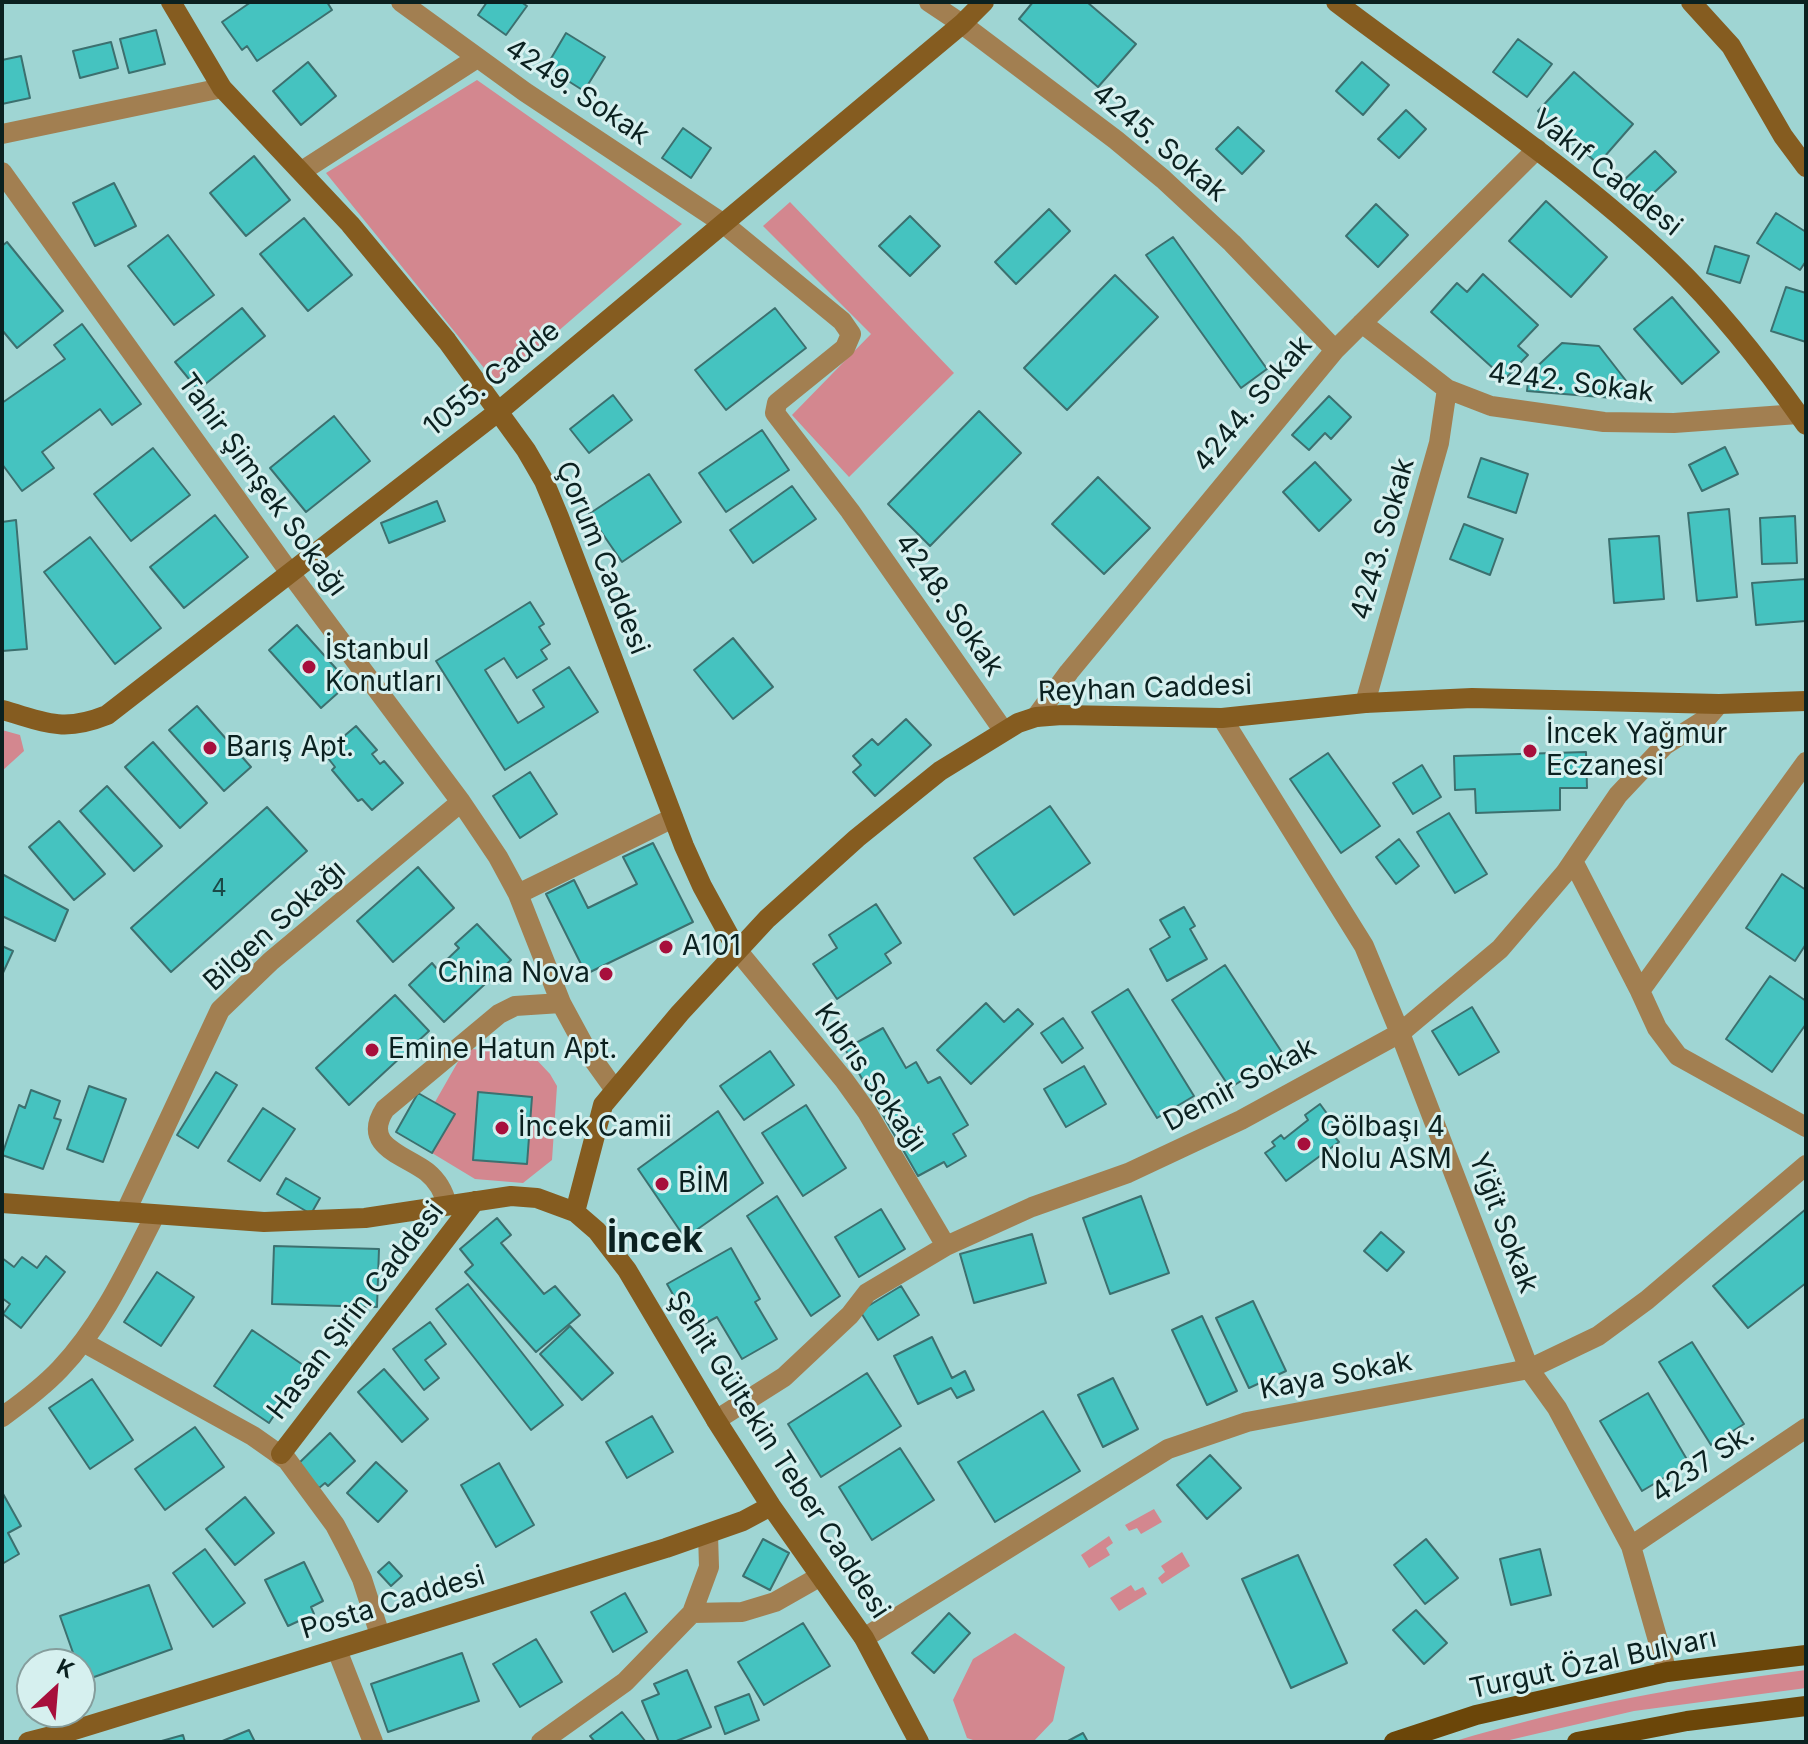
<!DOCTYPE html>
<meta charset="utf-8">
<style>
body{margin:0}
#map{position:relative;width:1808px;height:1744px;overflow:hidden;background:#9fd5d3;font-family:Inter,sans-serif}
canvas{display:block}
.frame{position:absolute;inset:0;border:4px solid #0b2120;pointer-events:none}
.north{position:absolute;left:16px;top:1648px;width:80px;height:80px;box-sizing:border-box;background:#d6f0ef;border:2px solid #859d9c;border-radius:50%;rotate:26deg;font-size:22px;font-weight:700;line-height:32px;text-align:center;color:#0b2120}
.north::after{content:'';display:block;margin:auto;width:28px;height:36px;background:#a70f3c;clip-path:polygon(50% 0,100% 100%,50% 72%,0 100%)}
</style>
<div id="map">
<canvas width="1808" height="1744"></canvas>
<div class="frame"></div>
<div class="north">K</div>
</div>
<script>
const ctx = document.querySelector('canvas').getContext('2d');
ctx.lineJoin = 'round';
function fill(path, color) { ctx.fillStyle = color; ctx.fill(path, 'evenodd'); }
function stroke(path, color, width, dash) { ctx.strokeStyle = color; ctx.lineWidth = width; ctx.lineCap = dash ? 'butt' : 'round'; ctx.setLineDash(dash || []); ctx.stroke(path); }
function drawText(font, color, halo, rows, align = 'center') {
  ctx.font = font + ' Inter,sans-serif'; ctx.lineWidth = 6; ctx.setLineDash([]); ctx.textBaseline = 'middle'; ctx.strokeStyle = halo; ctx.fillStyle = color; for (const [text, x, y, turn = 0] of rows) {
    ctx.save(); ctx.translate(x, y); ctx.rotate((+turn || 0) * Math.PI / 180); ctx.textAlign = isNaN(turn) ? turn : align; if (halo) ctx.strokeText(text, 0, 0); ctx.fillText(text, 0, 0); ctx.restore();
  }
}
const green = new Path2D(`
 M477,80L682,224L497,384L326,173Z
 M790,202L954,373L849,477L792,415L871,334L763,226Z
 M2,730L20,735L24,751L2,771Z
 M471,1049L525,1053L534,1057L550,1074L557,1086L552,1160L523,1183L475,1179L432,1153L455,1114L435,1102L463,1053Z
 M1154,1509L1162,1522L1141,1534L1137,1528L1129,1531L1125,1525Z
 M1109,1536L1113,1543L1106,1548L1110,1555L1089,1568L1081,1555Z
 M1182,1552L1190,1566L1162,1584L1158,1578L1165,1572L1161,1566Z
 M1131,1585L1135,1591L1143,1587L1147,1594L1119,1611L1110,1598Z
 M1015,1633L1065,1667L1053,1721L1033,1742H979L967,1738L953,1700L973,1659Z
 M1806,1670V1688L1634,1711L1501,1742H1452C1568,1707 1686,1685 1806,1670Z`);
const building = new Path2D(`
 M251,2H327L332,10L257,61L247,46L242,50L222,22Z
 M487,2H521L527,6L506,35L478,15Z
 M1033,2H1087L1136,44L1098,87L1019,19Z
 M156,30L165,64L129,73L120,39Z
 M566,33L605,57L584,91L546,67Z
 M1518,39L1552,64L1527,97L1493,72Z
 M111,42L118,68L80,78L73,51Z
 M21,56L30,98L2,104V60Z
 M308,62L336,96L301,125L273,91Z
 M1362,62L1389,85L1363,115L1336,91Z
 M1574,72L1633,124L1598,164L1538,111Z
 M1406,110L1426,129L1399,158L1378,139Z
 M1238,127L1264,151L1242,174L1216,149Z
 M683,128L711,148L691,178L662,158Z
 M1655,151L1676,172L1643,203L1623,181Z
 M254,156L290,200L246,236L210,193Z
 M114,183L136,226L95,246L73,203Z
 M1546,201L1607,257L1571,297L1509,241Z
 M1376,204L1408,235L1378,267L1346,236Z
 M1049,209L1070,231L1016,284L995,262Z
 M1776,213L1806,232V261L1800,270L1757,243Z
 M910,216L940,246L910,276L879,246Z
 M304,218L352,275L308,311L260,254Z
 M168,235L214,295L174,325L128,266Z
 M1173,237L1267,369L1241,388L1146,255Z
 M7,242L63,311L17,348L2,330V246Z
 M1715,246L1749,256L1740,283L1707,273Z
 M1483,274L1538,325L1518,346L1528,355L1505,379L1431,312L1457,283L1467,292Z
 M1115,275L1158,317L1067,410L1024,368Z
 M1786,287L1806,293V342L1771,331Z
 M1672,297L1719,352L1682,384L1634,329Z
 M242,308L265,336L198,390L175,362Z
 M775,308L806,348L726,410L695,370Z
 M82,324L141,404L112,425L100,409L42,452L54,468L22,491L2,464V403L65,359L54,345Z
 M1562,343L1599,346L1627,382L1625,399L1527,391L1529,374Z
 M613,395L632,420L589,453L570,429Z
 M1329,396L1351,417L1331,439L1325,433L1309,450L1292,435Z
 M979,411L1021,453L930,546L888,504Z
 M334,416L370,461L306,512L270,468Z
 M762,430L789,470L726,512L699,473Z
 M1725,447L1738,474L1702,491L1689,465Z
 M153,448L190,495L131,541L94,494Z
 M1481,458L1528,474L1516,513L1468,497Z
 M1315,462L1351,500L1319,531L1283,492Z
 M649,474L681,522L622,562L589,514Z
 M1098,477L1150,528L1104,574L1052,524Z
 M792,486L816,519L753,563L730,530Z
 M437,501L445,521L389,543L381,523Z
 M1729,509L1737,597L1697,601L1688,513Z
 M215,515L248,557L184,608L150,567Z
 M1795,516L1797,563L1762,564L1760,518Z
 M16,520L27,649L2,651V522Z
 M1464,524L1503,539L1490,575L1450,559Z
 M1659,536L1664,599L1614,603L1609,539Z
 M90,537L161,628L115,664L44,572Z
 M1806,579V621L1756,625L1752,583Z
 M530,602L544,624L539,627L550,644L541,650L547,659L517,678L504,658L485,670L518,723L544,707L533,690L569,667L598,712L505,770L436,661Z
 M297,625L349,683L321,708L269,650Z
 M733,638L773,687L733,719L694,670Z
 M197,706L251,767L224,791L169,730Z
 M906,719L931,745L875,796L853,772L861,765L853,756L872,739L878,745Z
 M356,726L377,750L372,754L380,764L384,761L403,783L372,810L362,799L358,801L332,770L335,767L324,753Z
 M153,742L207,803L180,828L125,767Z
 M1586,752L1587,788H1560V810L1476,813L1475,789L1455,790L1454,756Z
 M1328,753L1380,826L1341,853L1290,779Z
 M1422,765L1441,797L1413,814L1393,783Z
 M530,772L557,814L520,838L493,796Z
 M107,786L162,846L134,871L80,811Z
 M1050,806L1090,863L1014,915L974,858Z
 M267,807L307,851L171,972L131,928Z
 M1449,813L1487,874L1455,893L1417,832Z
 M59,821L105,874L74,900L29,847Z
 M1399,839L1419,866L1396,884L1376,857Z
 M653,843L693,922L586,974L546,894L574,880L588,908L637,884L623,857Z
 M418,867L454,908L393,962L357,921Z
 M2,874L68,910L55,941L2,916Z
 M1782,874L1806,890V944L1795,961L1746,928Z
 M876,904L901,943L885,954L891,963L837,999L813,964L837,948L829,935Z
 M1184,907L1195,926L1190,929L1207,959L1167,981L1150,949L1170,937L1160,920Z
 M477,924L511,960L444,1022L409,985L432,963L437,969L459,948L455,944Z
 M2,946L13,951L2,975Z
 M1225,965L1283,1054L1230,1088L1172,1000Z
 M1770,976L1806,1001V1024L1772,1072L1726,1039Z
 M1128,989L1194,1096L1157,1118L1092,1012Z
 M395,995L429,1031L349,1105L316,1068Z
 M986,1003L1004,1022L1018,1009L1033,1024L971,1084L937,1050Z
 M1472,1007L1499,1052L1459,1075L1432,1031Z
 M1063,1018L1083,1048L1062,1063L1041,1033Z
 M883,1028L906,1068L916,1062L928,1083L940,1077L968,1125L953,1134L966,1156L947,1167L944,1162L918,1176L845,1049Z
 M770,1051L794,1085L744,1120L720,1086Z
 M1084,1066L1106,1104L1066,1127L1044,1089Z
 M216,1072L237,1085L198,1148L177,1135Z
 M89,1086L126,1099L103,1162L67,1149Z
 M31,1090L60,1101L54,1118L61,1120L43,1169L2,1155L19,1105L25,1108Z
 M478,1092L532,1097L527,1164L473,1160Z
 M418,1093L455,1114L432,1153L396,1132Z
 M1320,1104L1336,1126L1330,1131L1339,1142L1286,1181L1265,1153L1275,1146L1272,1142L1281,1135L1284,1139L1308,1120L1305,1115Z
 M806,1105L846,1168L803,1196L762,1133Z
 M263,1108L295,1129L260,1181L228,1161Z
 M718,1111L763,1183L685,1238L638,1169Z
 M286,1178L320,1198L311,1214L277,1194Z
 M777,1196L840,1296L811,1316L747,1216Z
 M1141,1196L1169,1273L1110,1294L1083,1218Z
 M881,1209L905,1249L859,1277L835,1237Z
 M1806,1209V1283L1748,1328L1713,1286Z
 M497,1218L511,1235L501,1243L544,1294L555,1286L580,1315L536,1352L465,1272L473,1265L460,1249Z
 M1381,1232L1404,1252L1387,1271L1364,1251Z
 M1032,1234L1046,1283L974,1303L960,1254Z
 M274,1246L379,1249L377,1307L272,1304Z
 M731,1248L760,1299L755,1302L777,1339L742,1359L717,1317L693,1330L667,1284Z
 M46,1256L65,1272L21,1328L3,1314L10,1304L2,1298V1258L14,1267L22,1257L37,1268Z
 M157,1272L194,1297L161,1346L124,1322Z
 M468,1284L563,1405L531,1430L436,1309Z
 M901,1286L919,1315L878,1340L860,1311Z
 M1253,1301L1286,1371L1249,1388L1216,1318Z
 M1202,1316L1237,1391L1207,1405L1172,1330Z
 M430,1322L446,1344L425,1360L439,1378L424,1390L393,1349Z
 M570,1326L613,1373L582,1400L540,1354Z
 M252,1330L306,1367L269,1423L214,1386Z
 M932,1337L952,1378L965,1371L974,1390L957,1398L951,1388L918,1404L894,1356Z
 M1692,1342L1744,1424L1711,1445L1659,1362Z
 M384,1369L428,1419L402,1442L358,1392Z
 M867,1373L901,1426L821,1477L788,1424Z
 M1113,1378L1138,1429L1103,1447L1078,1395Z
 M92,1379L133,1440L90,1469L49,1408Z
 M1648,1393L1689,1463L1642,1491L1600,1421Z
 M1043,1411L1080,1471L995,1522L958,1462Z
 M652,1416L673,1452L627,1478L606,1442Z
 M195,1427L224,1467L165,1510L135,1469Z
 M330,1433L355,1461L328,1486L325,1483L319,1488L297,1465Z
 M900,1448L934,1500L872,1540L839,1487Z
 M1210,1455L1241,1488L1207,1519L1177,1485Z
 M376,1462L407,1491L378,1522L347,1493Z
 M499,1463L534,1525L496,1547L461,1485Z
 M2,1492L21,1526L8,1533L19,1554L2,1564Z
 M245,1497L274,1533L235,1565L206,1529Z
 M763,1539L789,1553L770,1590L743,1576Z
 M1426,1539L1458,1578L1425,1604L1394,1565Z
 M205,1549L245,1603L213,1627L173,1573Z
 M1540,1549L1551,1595L1511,1605L1500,1559Z
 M1298,1555L1347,1663L1291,1688L1242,1579Z
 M304,1562L323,1601L311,1607L314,1614L288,1626L265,1580Z
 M389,1562L402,1576L391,1586L378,1572Z
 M149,1585L172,1649L83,1681L80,1664H77L60,1616Z
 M625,1593L647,1632L613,1652L591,1612Z
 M1416,1610L1447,1643L1424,1664L1393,1630Z
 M949,1613L970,1633L934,1673L912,1653Z
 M803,1623L830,1666L764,1705L738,1662Z
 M536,1639L562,1682L520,1707L493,1664Z
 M462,1653L479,1701L388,1732L371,1684Z
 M687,1670L711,1727L674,1742H659L642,1701L659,1694L654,1684Z
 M749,1694L759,1720L725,1734L715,1707Z
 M622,1712L646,1742H595L590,1736Z
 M249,1730L255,1742H220Z
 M1083,1733L1088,1742H1066Z
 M183,1735L185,1742H158Z`);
const street = new Path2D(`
 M401,2L525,92L724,224L842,321L851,334L845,348L777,403L775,413L850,511L1003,730
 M929,2L962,24L1116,140L1163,179L1232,243L1335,350
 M2,134L222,88
 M302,171L477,58
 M2,172L290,573L461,802L498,857L518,894L561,1003L587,1051L615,1090
 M1362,323L1447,389L1491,406L1604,422L1674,423L1798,414
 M1365,703L1439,443L1447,389
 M1036,717L1069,672L1335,350L1537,149
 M1222,718L1364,946L1400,1033L1529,1369L1557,1408L1631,1546L1667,1672
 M1573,861L1640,991L1657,1028L1678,1056L1806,1127
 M518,894L673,818
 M737,950L844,1080L867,1112L946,1246
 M1640,991L1806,762
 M447,1205C444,1192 438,1181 427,1172C403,1154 361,1146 385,1109L499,1014L515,1006L561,1003
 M126,1211L220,1010L271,961L461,802
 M83,1342L253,1436L287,1460L335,1525L346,1546L362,1579L380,1635
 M2,1417C23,1402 43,1387 60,1369C102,1325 128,1268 155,1215
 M716,1420L784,1377L850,1315L867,1293L946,1246L1032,1207L1128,1173L1241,1120L1400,1033L1500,949L1565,873L1618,795L1665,745L1706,719L1719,704
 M1631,1546L1806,1428
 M692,1613L742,1612L775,1602L819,1577
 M864,1638L1168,1449L1247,1422L1529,1369L1598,1336L1647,1300L1806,1165
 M337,1650L373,1742
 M541,1742L625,1682L692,1613L709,1567L708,1534`);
const secondary = new Path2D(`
 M171,2L222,88L350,224L447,341L526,450L544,481L559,517L684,846L702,886L737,950
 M1336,2C1449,88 1568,164 1671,262C1721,310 1766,368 1806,425
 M1691,2L1731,46L1783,136L1806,167
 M2,710C46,722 62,733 107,715L499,411L962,24L984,2
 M2,1203L264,1222L365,1218L511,1196L537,1198L575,1212L597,1231L627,1270L716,1420L771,1506L864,1638L919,1742
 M575,1212L603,1105L680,1013L767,919L857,838L940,771L1018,723L1036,717L1062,715L1222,718L1365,703L1472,698L1719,704L1806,701
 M281,1454L475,1201
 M28,1742L71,1731L666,1548L743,1521L771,1506`);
const primary = new Path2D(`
 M1394,1742L1476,1715L1667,1672L1806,1655
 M1577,1742L1687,1721L1806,1706`);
const markers = [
 [309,667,8,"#a70f3c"],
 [210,748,8,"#a70f3c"],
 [1530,751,8,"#a70f3c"],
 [666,947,8,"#a70f3c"],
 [606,974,8,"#a70f3c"],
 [372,1050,8,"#a70f3c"],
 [502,1128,8,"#a70f3c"],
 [1304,1144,8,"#a70f3c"],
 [662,1184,8,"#a70f3c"]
];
const numberNames = [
 ["4",219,889]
];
const streetNames = [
 ["4249. Sokak",577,92,34],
 ["4245. Sokak",1159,143,40],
 ["Vakıf Caddesi",1607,173,39],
 ["1055. Cadde",492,379,-39],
 ["4242. Sokak",1571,383,7],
 ["4244. Sokak",1253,404,-50],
 ["Tahir Şimşek Sokağı",262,485,54],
 ["4243. Sokak",1383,539,-74],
 ["Çorum Caddesi",602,558,68],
 ["4248. Sokak",949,605,55],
 ["Reyhan Caddesi",1145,689,-2],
 ["Bilgen Sokağı",275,926,-42],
 ["Kıbrıs Sokağı",870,1078,55],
 ["Demir Sokak",1240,1085,-28],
 ["Yiğit Sokak",1503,1223,69],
 ["Hasan Şirin Caddesi",356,1311,-52],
 ["Kaya Sokak",1336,1376,-11],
 ["Şehit Gültekin Teber Caddesi",778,1455,57],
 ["4237 Sk.",1703,1464,-34],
 ["Posta Caddesi",393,1603,-17],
 ["Turgut Özal Bulvarı",1593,1664,-12]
];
const poiNames = [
 ["İstanbul",325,651],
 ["Konutları",325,683],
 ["İncek Yağmur",1546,735],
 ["Eczanesi",1546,767],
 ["Barış Apt.",226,748],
 ["A101",682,947],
 ["China Nova",590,974,"right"],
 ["Emine Hatun Apt.",388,1050],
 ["İncek Camii",518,1128],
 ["Gölbaşı 4",1320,1128],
 ["Nolu ASM",1320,1160],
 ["BİM",678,1184]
];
const districtNames = [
 ["İncek",655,1241]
];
fill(green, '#d3878f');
fill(building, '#45c3c0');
stroke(building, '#3c706f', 2);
stroke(street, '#a27f51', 20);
stroke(secondary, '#855c20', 20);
stroke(primary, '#6b4609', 20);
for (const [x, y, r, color] of markers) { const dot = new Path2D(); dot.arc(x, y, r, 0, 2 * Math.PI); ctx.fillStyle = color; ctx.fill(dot); stroke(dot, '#d6f0ef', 3); }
drawText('24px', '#1a4a48', null, numberNames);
drawText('28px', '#0b2120', '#d6f0ef', streetNames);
drawText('28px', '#0b2120', '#d6f0ef', poiNames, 'left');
drawText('bold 36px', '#0b2120', '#d6f0ef', districtNames);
</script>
